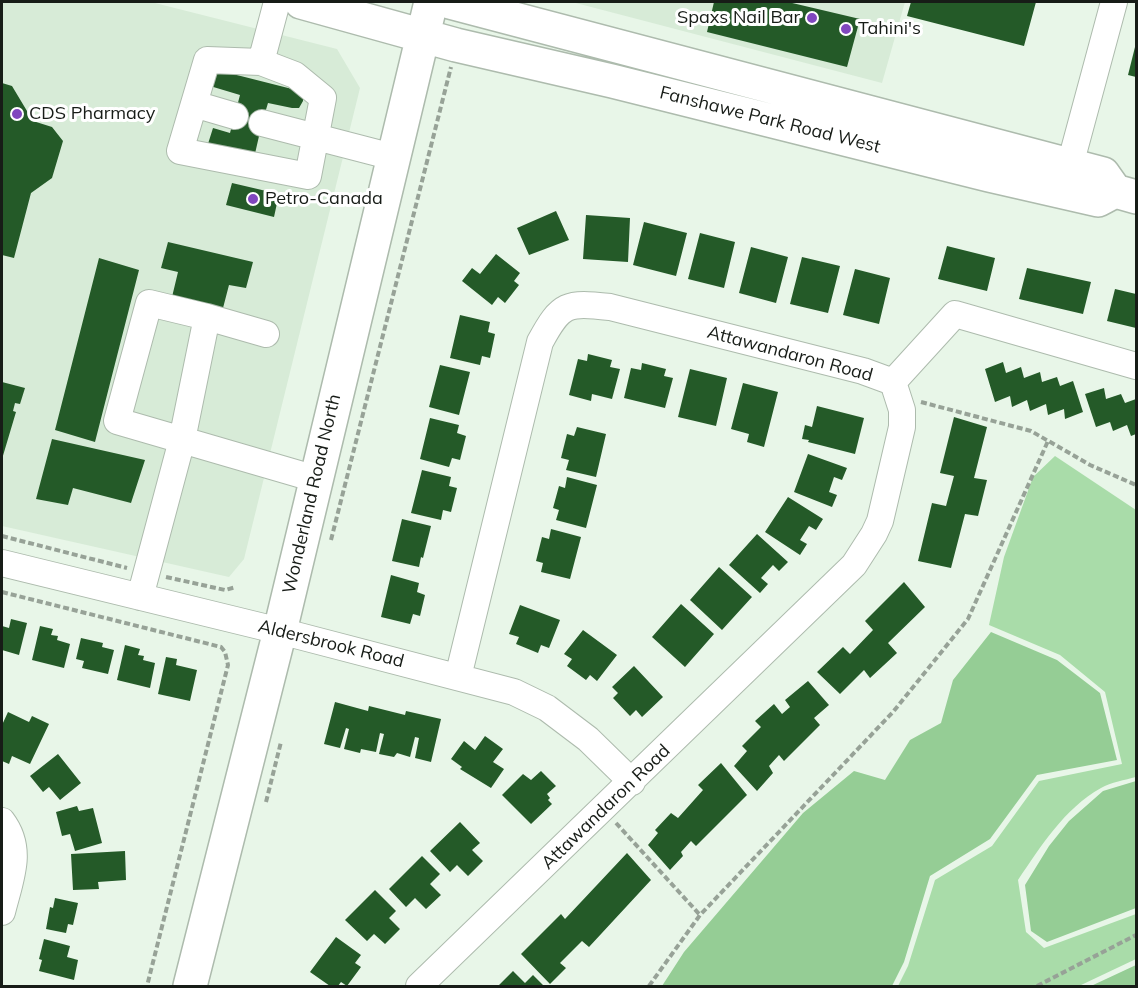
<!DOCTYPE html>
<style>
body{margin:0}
#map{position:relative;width:1138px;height:988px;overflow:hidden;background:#e8f6e8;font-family:Mulish,sans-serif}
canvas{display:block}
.frame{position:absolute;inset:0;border:3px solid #171c17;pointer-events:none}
</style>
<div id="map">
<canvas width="1138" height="988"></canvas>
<div class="frame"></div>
</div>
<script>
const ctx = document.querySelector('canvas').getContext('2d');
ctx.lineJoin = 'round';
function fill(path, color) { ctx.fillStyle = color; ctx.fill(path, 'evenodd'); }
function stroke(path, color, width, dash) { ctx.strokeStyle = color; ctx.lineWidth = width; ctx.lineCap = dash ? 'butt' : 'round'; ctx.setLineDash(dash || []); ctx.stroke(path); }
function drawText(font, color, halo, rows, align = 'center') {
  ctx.font = font + ' Mulish,sans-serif'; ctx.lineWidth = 6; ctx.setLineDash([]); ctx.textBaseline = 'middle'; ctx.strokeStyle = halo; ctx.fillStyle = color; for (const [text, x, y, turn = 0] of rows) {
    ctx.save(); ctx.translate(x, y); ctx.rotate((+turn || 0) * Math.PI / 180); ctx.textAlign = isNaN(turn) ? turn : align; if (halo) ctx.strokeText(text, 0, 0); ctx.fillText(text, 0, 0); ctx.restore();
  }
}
const built = new Path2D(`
 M2,2H151L337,49L360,88L244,559L229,577L2,526Z
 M572,2H905L882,83Z`);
const green = new Path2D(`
 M1055,456L1136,510V777C1125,780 1111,782 1101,788C1064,809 1041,846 1018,880L1026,932L1044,948L1136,914V959L1079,986H898L908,966L935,880L992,846L1039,781L1122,764L1105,692L1060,655L989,625L1004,557L1033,477Z`);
const forest = new Path2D(`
 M991,632L1057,660L1100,693L1117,760L1037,775L990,839L930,876L904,962L892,986H662L684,952L803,813L854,771L885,780L910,740L941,723L953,680Z
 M1136,781V908L1047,942L1031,931L1025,885L1049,846L1069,821L1103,791Z
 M1136,965V986H1091Z`);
const building = new Path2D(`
 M714,2H788L860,19L847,67L707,32Z
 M911,2H1036L1024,46L907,16Z
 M1136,43V77L1128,75Z
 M221,71L296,90L303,95V101L299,108H292L268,103L262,123L254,158L207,147L213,128L230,133L240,95L210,86V72Z
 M2,83L12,86L33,121L52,127L63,141L52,178L31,193L14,258L2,255Z
 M232,183L279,194L274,217L226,205Z
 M556,211L569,240L529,255L517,228Z
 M586,215L630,218L628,262L583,259Z
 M644,222L687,233L676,276L633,265Z
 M700,233L735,242L724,288L688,279Z
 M168,242L253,262L246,288L229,285L223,308L172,297L178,272L161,268Z
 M947,246L995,258L987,291L938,279Z
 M751,247L788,257L776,303L739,293Z
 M496,254L520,273L514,281L519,285L505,303L498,297L492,305L462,281L472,268L480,274Z
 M802,257L840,266L828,313L790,304Z
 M99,258L139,270L95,442L55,430Z
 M1027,268L1091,282L1083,314L1019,299Z
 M855,269L890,278L879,324L843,315Z
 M1115,289L1136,294V328L1107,321Z
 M460,315L490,322L488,332L495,334L490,358L482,356L480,365L450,358Z
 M588,354L612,360L610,367L620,369L612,399L592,394L591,401L569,395L578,359L587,361Z
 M1003,362L1006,373L1021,367L1024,378L1040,372L1042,382L1057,377L1060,386L1073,381L1083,412L1065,419L1064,409L1048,415L1046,404L1030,411L1027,400L1012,407L1010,396L995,402L985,369Z
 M642,363L666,369L664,376L673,378L665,408L624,398L631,368L641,370Z
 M440,365L470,372L459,415L429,407Z
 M690,369L727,378L716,426L678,417Z
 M2,382L25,388L20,404L15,403L13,411L16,412L2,459Z
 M743,383L778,392L764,447L747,442L749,434L731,429Z
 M1104,388L1106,399L1121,394L1125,403L1136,399V434L1131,436L1127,425L1113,431L1110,422L1096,427L1085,394Z
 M817,406L864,418L855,454L808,442L809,440L802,439L805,425L812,427Z
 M954,417L987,427L974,478L987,480L978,516L965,514L951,568L918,561L932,503L946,506L954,476L940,473Z
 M430,418L459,425L457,433L466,436L460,460L452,458L449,467L420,459Z
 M577,427L606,434L596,477L566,470L569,460L561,458L567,434L574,436Z
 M52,439L145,460L131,503L73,488L68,505L36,499Z
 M808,454L847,468L842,480L834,477L829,492L837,495L832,507L794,492Z
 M422,470L451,477L449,486L457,488L451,512L443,510L441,520L411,513Z
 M567,477L597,485L586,528L556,520L559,510L553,508L559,486L565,488Z
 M788,497L823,519L816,530L809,526L800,540L807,544L800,555L765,532Z
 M402,519L431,526L423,558L421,557L419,567L392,561Z
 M551,529L581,537L570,579L541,572L543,563L536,561L542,537L549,539Z
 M757,534L788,562L779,571L773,565L761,578L768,584L760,593L729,565Z
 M719,567L752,597L722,630L690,600Z
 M391,575L419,583L417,592L425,595L420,616L413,614L410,624L381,617Z
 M904,582L925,607L888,643L897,653L870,678L864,670L840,694L817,672L843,647L850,654L873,630L865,621Z
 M681,604L714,634L685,667L652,637Z
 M520,605L560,620L549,648L541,645L538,653L516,644L519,637L509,634Z
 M11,619L27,623L19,655L2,650V626L9,628Z
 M40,626L53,629L51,635L58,636L57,640L70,644L64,668L32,660Z
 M583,630L617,655L597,681L590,675L586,680L567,666L572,659L564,654Z
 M81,638L103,643L102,647L114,650L108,674L82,668L84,661L76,659Z
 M125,645L140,649L138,655L144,656L143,660L155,663L150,688L117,680Z
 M166,657L177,659L176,665L197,670L190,701L158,694Z
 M634,666L663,697L642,717L636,710L630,716L613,698L618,693L612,687Z
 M808,681L829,705L814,718L820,725L784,761L779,755L769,766L773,773L757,791L734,766L747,751L742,746L761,727L755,721L774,704L782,714L790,707L785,700Z
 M335,702L368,711L369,706L405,715L406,711L441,719L431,762L415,758L419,738L415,737L410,757L397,753L394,757L379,754L384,734L380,733L376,752L361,749L360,753L344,749L349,729L346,728L340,748L324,744Z
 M8,712L29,722L32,716L49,724L30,764L12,756L9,764L2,761V725Z
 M485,736L503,749L493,762L504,769L491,788L460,769L462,767L451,759L464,741L475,750Z
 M58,754L81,783L60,800L49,787L43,792L30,776Z
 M721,763L747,795L696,846L691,841L681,852L683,856L670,870L648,845L658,833L655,830L671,813L678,818L703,790L698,785Z
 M541,771L556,786L547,794L550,798L548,800L552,804L531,824L502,795L523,774L531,780Z
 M77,806L79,811L93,808L102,843L75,851L70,834L62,836L56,812Z
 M460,822L480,843L472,850L483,861L468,876L457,865L450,872L430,851Z
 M125,851L126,880L98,882L99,889L73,890L71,854Z
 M627,853L651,880L589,947L582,941L560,963L566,968L550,984L521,954L561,914L565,919Z
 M422,856L440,874L430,884L441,895L426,909L415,898L406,907L389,889Z
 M375,890L396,911L389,918L400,929L385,944L374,934L367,941L345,920Z
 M55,898L78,903L73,925L68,924L66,933L46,929L50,907L53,908Z
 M336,937L361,955L355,963L361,967L347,986L341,982L338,986H330L310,972Z
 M44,939L70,946L67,957L78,960L74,980L39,971L42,960L39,959Z
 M513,971L525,983L533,975L544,986H501L499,985Z`);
const path = new Path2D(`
 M921,402L1031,431L1090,465L1136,485
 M2,536L127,568
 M331,540L451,67
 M166,577L225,590L236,587
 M2,592L221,647L225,652L228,665L147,986
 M266,802L281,742
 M616,823L700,915
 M649,986L700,915L893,712L968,619L1048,441
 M1037,986L1136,935`);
const minor = new Path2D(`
 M207,60L261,62L295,75L323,98L308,176L180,151Z
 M261,62L277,2
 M194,104L235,116
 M262,123L393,157
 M1070,165L1114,2
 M266,334L207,317L149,303L117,421L316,479
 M893,382L955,314L1136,366
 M2,563L280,631L514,692L547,708L588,739L632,782
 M140,597L182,440L207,317
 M2,821C24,850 10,879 2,912
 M419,986L854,565L874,534L880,521L902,427V410L893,382L863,371L610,307C567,302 561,303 540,342L458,677`);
const major = new Path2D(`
 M301,2L456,45L612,81L989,175L1098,200L1115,191L1136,197
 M450,2L1103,174L1115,191
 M190,986L280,631L431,2`);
const markers = [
 [812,18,6,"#8047be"],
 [846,29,6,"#8047be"],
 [17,114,6,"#8047be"],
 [253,199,6,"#8047be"]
];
const poiNames = [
 ["Spaxs Nail Bar",800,18,"right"],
 ["Tahini's",858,29],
 ["CDS Pharmacy",29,114],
 ["Petro-Canada",265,199]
];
const streetNames = [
 ["Fanshawe Park Road West",770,120,14],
 ["Attawandaron Road",790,354,15],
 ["Wonderland Road North",312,494,-77],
 ["Aldersbrook Road",331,644,14],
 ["Attawandaron Road",606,807,-44]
];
fill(built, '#d7ebd7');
fill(green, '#a9dca9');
fill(forest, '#95cd95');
fill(building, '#245a28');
stroke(minor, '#adbbad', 28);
stroke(major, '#adbbad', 36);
stroke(path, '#97a297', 4, [6, 3]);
stroke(minor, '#fff', 26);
stroke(major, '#fff', 33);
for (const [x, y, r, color] of markers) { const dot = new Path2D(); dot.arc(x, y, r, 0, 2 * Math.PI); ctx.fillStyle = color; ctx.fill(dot); stroke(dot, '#fff', 2); }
drawText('18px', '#171c17', '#fff', poiNames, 'left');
drawText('18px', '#171c17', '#fff', streetNames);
</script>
